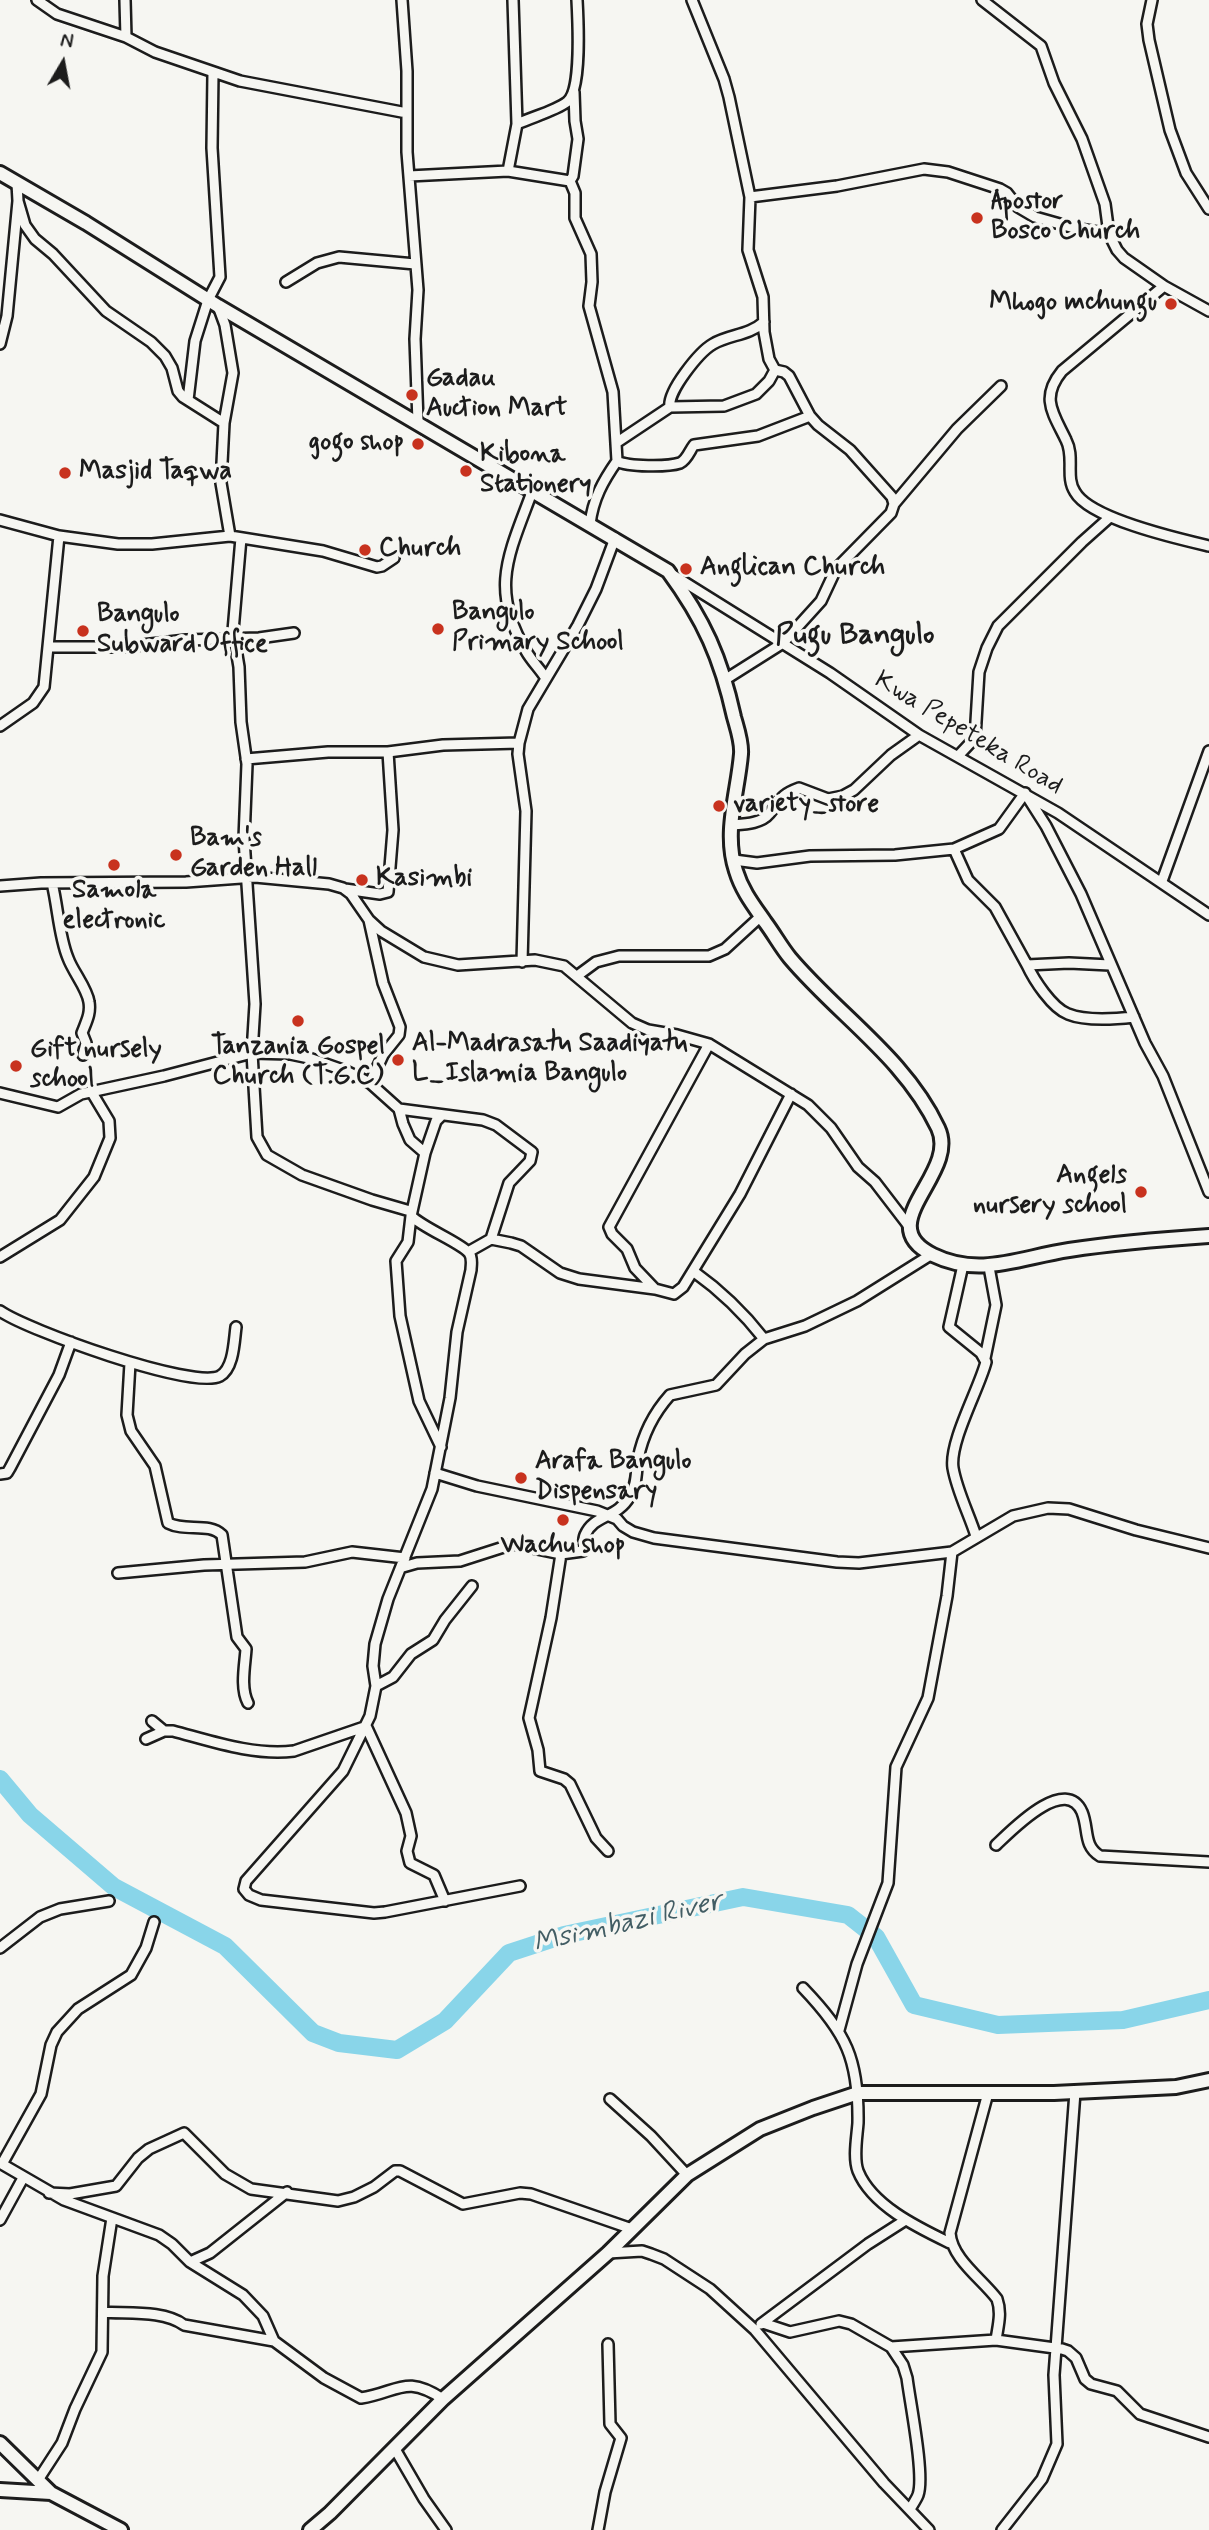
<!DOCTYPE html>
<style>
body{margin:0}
#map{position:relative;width:1209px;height:2530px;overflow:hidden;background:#f6f6f2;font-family:Mynerve,sans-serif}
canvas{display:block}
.north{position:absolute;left:28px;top:28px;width:70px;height:70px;-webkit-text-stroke:5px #f6f6f2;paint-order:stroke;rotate:10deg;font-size:19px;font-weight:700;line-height:28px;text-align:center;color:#1c1c1c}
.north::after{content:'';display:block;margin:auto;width:24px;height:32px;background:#1c1c1c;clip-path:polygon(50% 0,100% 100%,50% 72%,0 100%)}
</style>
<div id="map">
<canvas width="1209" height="2530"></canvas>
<div class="north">N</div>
</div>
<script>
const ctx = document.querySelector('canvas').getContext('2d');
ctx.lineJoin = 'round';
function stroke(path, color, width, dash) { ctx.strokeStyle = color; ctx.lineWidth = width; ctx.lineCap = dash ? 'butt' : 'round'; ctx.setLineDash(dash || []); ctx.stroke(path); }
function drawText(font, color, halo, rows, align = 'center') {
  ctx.font = font + ' Mynerve,sans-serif'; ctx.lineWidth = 7; ctx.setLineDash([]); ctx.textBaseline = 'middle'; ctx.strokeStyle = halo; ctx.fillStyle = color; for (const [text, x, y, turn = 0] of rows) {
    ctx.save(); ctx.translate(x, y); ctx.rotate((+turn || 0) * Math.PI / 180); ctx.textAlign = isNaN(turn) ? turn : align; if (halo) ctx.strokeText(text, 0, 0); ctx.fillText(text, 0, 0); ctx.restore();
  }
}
const river = new Path2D(`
 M0,1779L30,1815L114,1887L225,1946L313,2033L339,2043L397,2050L445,2021L509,1953L564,1935L743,1897L848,1915L876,1937L914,2005L998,2025L1123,2020L1209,2000`);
const minor = new Path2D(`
 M37,0L57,14L126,37
 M125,0L126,37L155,52L240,81L407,113
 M402,0L407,71V152L418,290L415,339L418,422
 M513,0L517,124
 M692,0L724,79L729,97L750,197L748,250L763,297L764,332L769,359L775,370L784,372L789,376L810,416L818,425L850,450L892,497L894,504L891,513L836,569L821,601L783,643L726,679
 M982,0L1041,46L1054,83L1082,139L1105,204L1109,234L1117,250L1124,258L1164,286L1209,311
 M1152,0L1147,24L1149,40L1170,130L1186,173L1209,209
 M508,171L517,124C532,117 555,111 567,102C582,91 578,19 577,0
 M409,176L508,171L570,181L573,176L578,139L575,121L574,92
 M570,181L575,193V218L591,254L592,282L589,306L613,392L617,461C628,467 668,467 680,463C687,460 690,450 694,445L758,436L810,416
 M750,197L837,186L924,169L948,172L1000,189L1007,193L1018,207L1035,217L1074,228L1109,234
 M18,201L25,225L35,239L53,254L106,311L151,342L165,356L172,368L178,391L183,397L224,423
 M286,282L317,263L339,257L415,264
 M1164,286L1062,371C1040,398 1053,413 1066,440C1075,457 1065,477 1075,492C1090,519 1179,539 1209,546
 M218,306L225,325L233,373L224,423L221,483L230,536
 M0,344L7,316L18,201L17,183
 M188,400L195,341L208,300L220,277L212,148L213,73
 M670,407C667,392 699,352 713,344C730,334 748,336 764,322
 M616,443L670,407L724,406L756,394L769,381L775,370
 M532,492C509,554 489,589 526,651C531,660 539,668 545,677
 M894,504L957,429L1001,386
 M0,520L59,536
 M590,524C593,499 603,481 617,461
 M241,538L233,631L239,667L241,722L247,764L244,839L255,1004L252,1053L257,1137L267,1155L302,1175L372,1200L410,1211
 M673,575L830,673L919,735L1058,813L1209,915
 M50,647H124L186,640L259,638L294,633
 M0,726L33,703L44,687L59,536L118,544H152L230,536L323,551L377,567L382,566L394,558
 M519,743L518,754L526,811L522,962
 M959,755L975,738L979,672L987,648L998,626L1082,542L1110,517
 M246,759L328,752H388
 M731,825C743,824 761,824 769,814C781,800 780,795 799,788L828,799L843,796L854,790L891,755L919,735
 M954,849L968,880L995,907L1027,965L1069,963L1110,965
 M734,860L757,863L810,856L895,855L954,849L999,829L1025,793L1046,826L1081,894L1145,1043L1163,1076L1209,1192
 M1162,881L1209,751
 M52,883C58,907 59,937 68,958C73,972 87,988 89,1002C91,1014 86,1022 82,1033L86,1043L83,1055
 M0,886L41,883L186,882L255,877L329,884L343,888L351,894L369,920L381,931L424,957L458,965L535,960L564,966L632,1023L648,1030L677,1035L709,1044L808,1105L831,1128L858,1167L875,1182L908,1225
 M345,889L380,894L388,892L393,830L388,752L443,745L519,743L528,709L578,625L596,589L615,538
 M369,920L383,983L400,1027L399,1035L383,1055L370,1083L399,1109L403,1124L410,1140L425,1153L411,1216C425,1229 461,1243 469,1253C473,1258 471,1265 471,1270L457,1332L450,1398L432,1489L388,1599L375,1644L373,1666L376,1686L370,1716L343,1771L246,1881L244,1889L249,1895L261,1900L374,1913L385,1912L520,1886
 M1027,965C1034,980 1052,1008 1068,1014C1085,1021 1116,1019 1134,1017
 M577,976L596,962L619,956H709L725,949L761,916
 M0,1093L58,1107L81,1094L164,1076L252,1053L290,1054L309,1058L346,1071L370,1083
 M399,1109L483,1120L496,1125L532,1152L530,1161L509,1183L491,1239
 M425,1153L436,1121L441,1116
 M411,1216L408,1242L396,1261L400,1316L419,1401L441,1447
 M468,1252L491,1239L511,1243L521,1246L560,1273L579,1279L655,1289L674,1294L683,1287L740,1194L791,1094
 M0,1257L60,1220L94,1177L110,1138L109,1121L91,1091
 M963,1265L949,1327L981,1353L986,1362C979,1389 949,1442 953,1468C957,1491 969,1514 976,1536
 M693,1271C721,1291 743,1312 764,1339
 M655,1289L635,1268L627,1249L612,1234L609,1227L709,1044
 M0,1311C27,1330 193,1390 220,1376C234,1368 234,1341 236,1327
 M985,1358L996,1305L989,1267
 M130,1363L127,1415L131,1431L155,1466L168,1523C185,1532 209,1522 222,1535L237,1637L246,1649C245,1665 240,1688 248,1703
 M435,1473L477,1486L597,1511L617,1519L623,1526L633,1532L654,1538L837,1562L859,1563L952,1552L1013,1516L1048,1508L1069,1509L1136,1530L1209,1548
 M0,1474L7,1473L10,1468L59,1375L71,1342
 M561,1554L551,1618L529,1718L538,1750L540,1771L564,1779L570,1784L596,1838L608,1851
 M403,1567L417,1563L460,1561L513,1544L561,1554L583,1551C584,1546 583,1539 585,1535C594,1514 617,1519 630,1496C637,1485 636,1472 638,1459C643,1434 653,1414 670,1395L716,1385L745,1354L764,1339L805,1326L857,1301L932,1254
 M118,1573L204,1565L305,1562L352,1552L405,1558
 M376,1686L393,1677L411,1654L433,1640L445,1620L472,1586
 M152,1721L164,1731H173C211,1741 254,1756 294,1751L364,1727
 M366,1726L406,1813L411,1836L407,1851L410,1863L434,1875L445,1901
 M146,1739L164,1731
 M996,1845C1010,1832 1065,1774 1082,1812C1089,1829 1083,1846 1100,1856L1209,1862
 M0,1948L40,1917L60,1909L109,1901
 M803,1988C846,2033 859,2059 858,2123C857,2137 853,2158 858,2171C872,2206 919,2228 950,2243
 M839,2030L857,1964L888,1883L896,1767L928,1698L947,1596L952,1552
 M988,2093L950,2233C952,2259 982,2279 997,2299C1002,2313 998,2326 996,2340
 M610,2099L651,2136L687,2175
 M0,2163L64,2200L159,2235L172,2244L190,2262L243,2295L263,2316L274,2341L324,2378L361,2398C399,2392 405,2374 443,2399
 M2,2164L41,2094L51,2045L57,2032L78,2009L131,1975L146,1948L154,1922
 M49,2193L70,2194L116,2186L138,2158L149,2149L184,2133L225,2174L251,2189L338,2201L354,2197L374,2187L395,2171H400L463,2204L520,2193L531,2194L632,2229
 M0,2220L23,2178
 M608,2253L642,2251L651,2254L664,2259L710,2289L755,2330L884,2483L929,2530
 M190,2262L210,2253L287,2192
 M103,2312C127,2314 164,2310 184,2325L274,2341
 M763,2323L790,2332L839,2321L851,2324L891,2347L903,2365L907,2378C910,2402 925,2476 918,2495C916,2500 913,2504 910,2509
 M761,2324L868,2244L904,2221
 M891,2347L996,2340L1062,2349L1068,2351L1076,2358L1085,2379L1091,2384L1117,2391L1140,2414L1209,2437
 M395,2449L424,2499L446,2530
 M38,2480L62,2443L75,2409L102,2352L103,2276L112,2218
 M598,2530L605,2492L621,2438L610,2424L608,2344
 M1002,2530L1042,2479L1057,2444L1054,2375L1075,2092`);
const tertiary = new Path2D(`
 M0,173L86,223L218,306L668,571C704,620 721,658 734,717C737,728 742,742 741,754C738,792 723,833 736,871C742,891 754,906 765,922C774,934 781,947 790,958C838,1015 905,1058 938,1128C960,1174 869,1224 933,1255C980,1278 1021,1257 1069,1250C1115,1243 1163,1239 1209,1236
 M0,2443L51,2493L121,2530
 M0,2490L51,2493
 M310,2530L330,2513L443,2399L608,2253L687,2175L760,2129L813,2108L858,2093H1054L1176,2087L1209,2080`);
const markers = [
 [977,218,7,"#c8321e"],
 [1171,304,7,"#c8321e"],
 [412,395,7,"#c8321e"],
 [418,444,7,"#c8321e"],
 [466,471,7,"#c8321e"],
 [65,473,7,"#c8321e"],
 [365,550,7,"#c8321e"],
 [686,569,7,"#c8321e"],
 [438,629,7,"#c8321e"],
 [83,631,7,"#c8321e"],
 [719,806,7,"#c8321e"],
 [176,855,7,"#c8321e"],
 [114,865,7,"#c8321e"],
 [362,880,7,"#c8321e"],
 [298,1021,7,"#c8321e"],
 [398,1060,7,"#c8321e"],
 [16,1066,7,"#c8321e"],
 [1141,1192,7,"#c8321e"],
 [521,1478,7,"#c8321e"],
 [563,1520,7,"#c8321e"]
];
const poiNames = [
 ["Apostor",991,203],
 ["Bosco Church",991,233],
 ["Mhogo mchungu",1157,304,"right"],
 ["Gadau",426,380],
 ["Auction Mart",426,410],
 ["gogo shop",404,444,"right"],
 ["Kibona",480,456],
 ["Stationery",480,486],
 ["Masjid Taqwa",79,473],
 ["Church",379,550],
 ["Anglican Church",700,569],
 ["Bangulo",452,614],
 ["Primary School",452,644],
 ["Bangulo",97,616],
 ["Subward Office",97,646],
 ["variety_store",733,806],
 ["Bam's",190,840],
 ["Garden Hall",190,870],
 ["Kasimbi",376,880],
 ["Samola",114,892,"center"],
 ["electronic",114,922,"center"],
 ["Al-Madrasatu Saadiyatu",412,1045],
 ["L_Islamia Bangulo",412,1075],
 ["Tanzania Gospel",298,1048,"center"],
 ["Church (T.G.C)",298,1078,"center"],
 ["Gift nursely",30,1051],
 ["school",30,1081],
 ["Angels",1127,1177,"right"],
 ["nursery school",1127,1207,"right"],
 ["Arafa Bangulo",535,1463],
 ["Dispensary",535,1493],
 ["Wachu shop",563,1547,"center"]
];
const streetNames = [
 ["Kwa Pepeteka Road",968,734,31]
];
const waterNames = [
 ["Msimbazi River",628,1924,-13]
];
const quarterNames = [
 ["Pugu Bangulo",855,637]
];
stroke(river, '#89d5e9', 18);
stroke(minor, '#1c1c1c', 14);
stroke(tertiary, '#1c1c1c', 18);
stroke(minor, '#f6f6f2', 9);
stroke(tertiary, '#f6f6f2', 12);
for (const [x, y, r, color] of markers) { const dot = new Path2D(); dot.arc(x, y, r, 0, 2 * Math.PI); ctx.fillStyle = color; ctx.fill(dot); stroke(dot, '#f6f6f2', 2.5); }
drawText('bold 26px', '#1c1c1c', '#f6f6f2', poiNames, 'left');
drawText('26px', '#1c1c1c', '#f6f6f2', streetNames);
drawText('italic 28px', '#425d64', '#f6f6f2', waterNames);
drawText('bold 30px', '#1c1c1c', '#f6f6f2', quarterNames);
</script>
